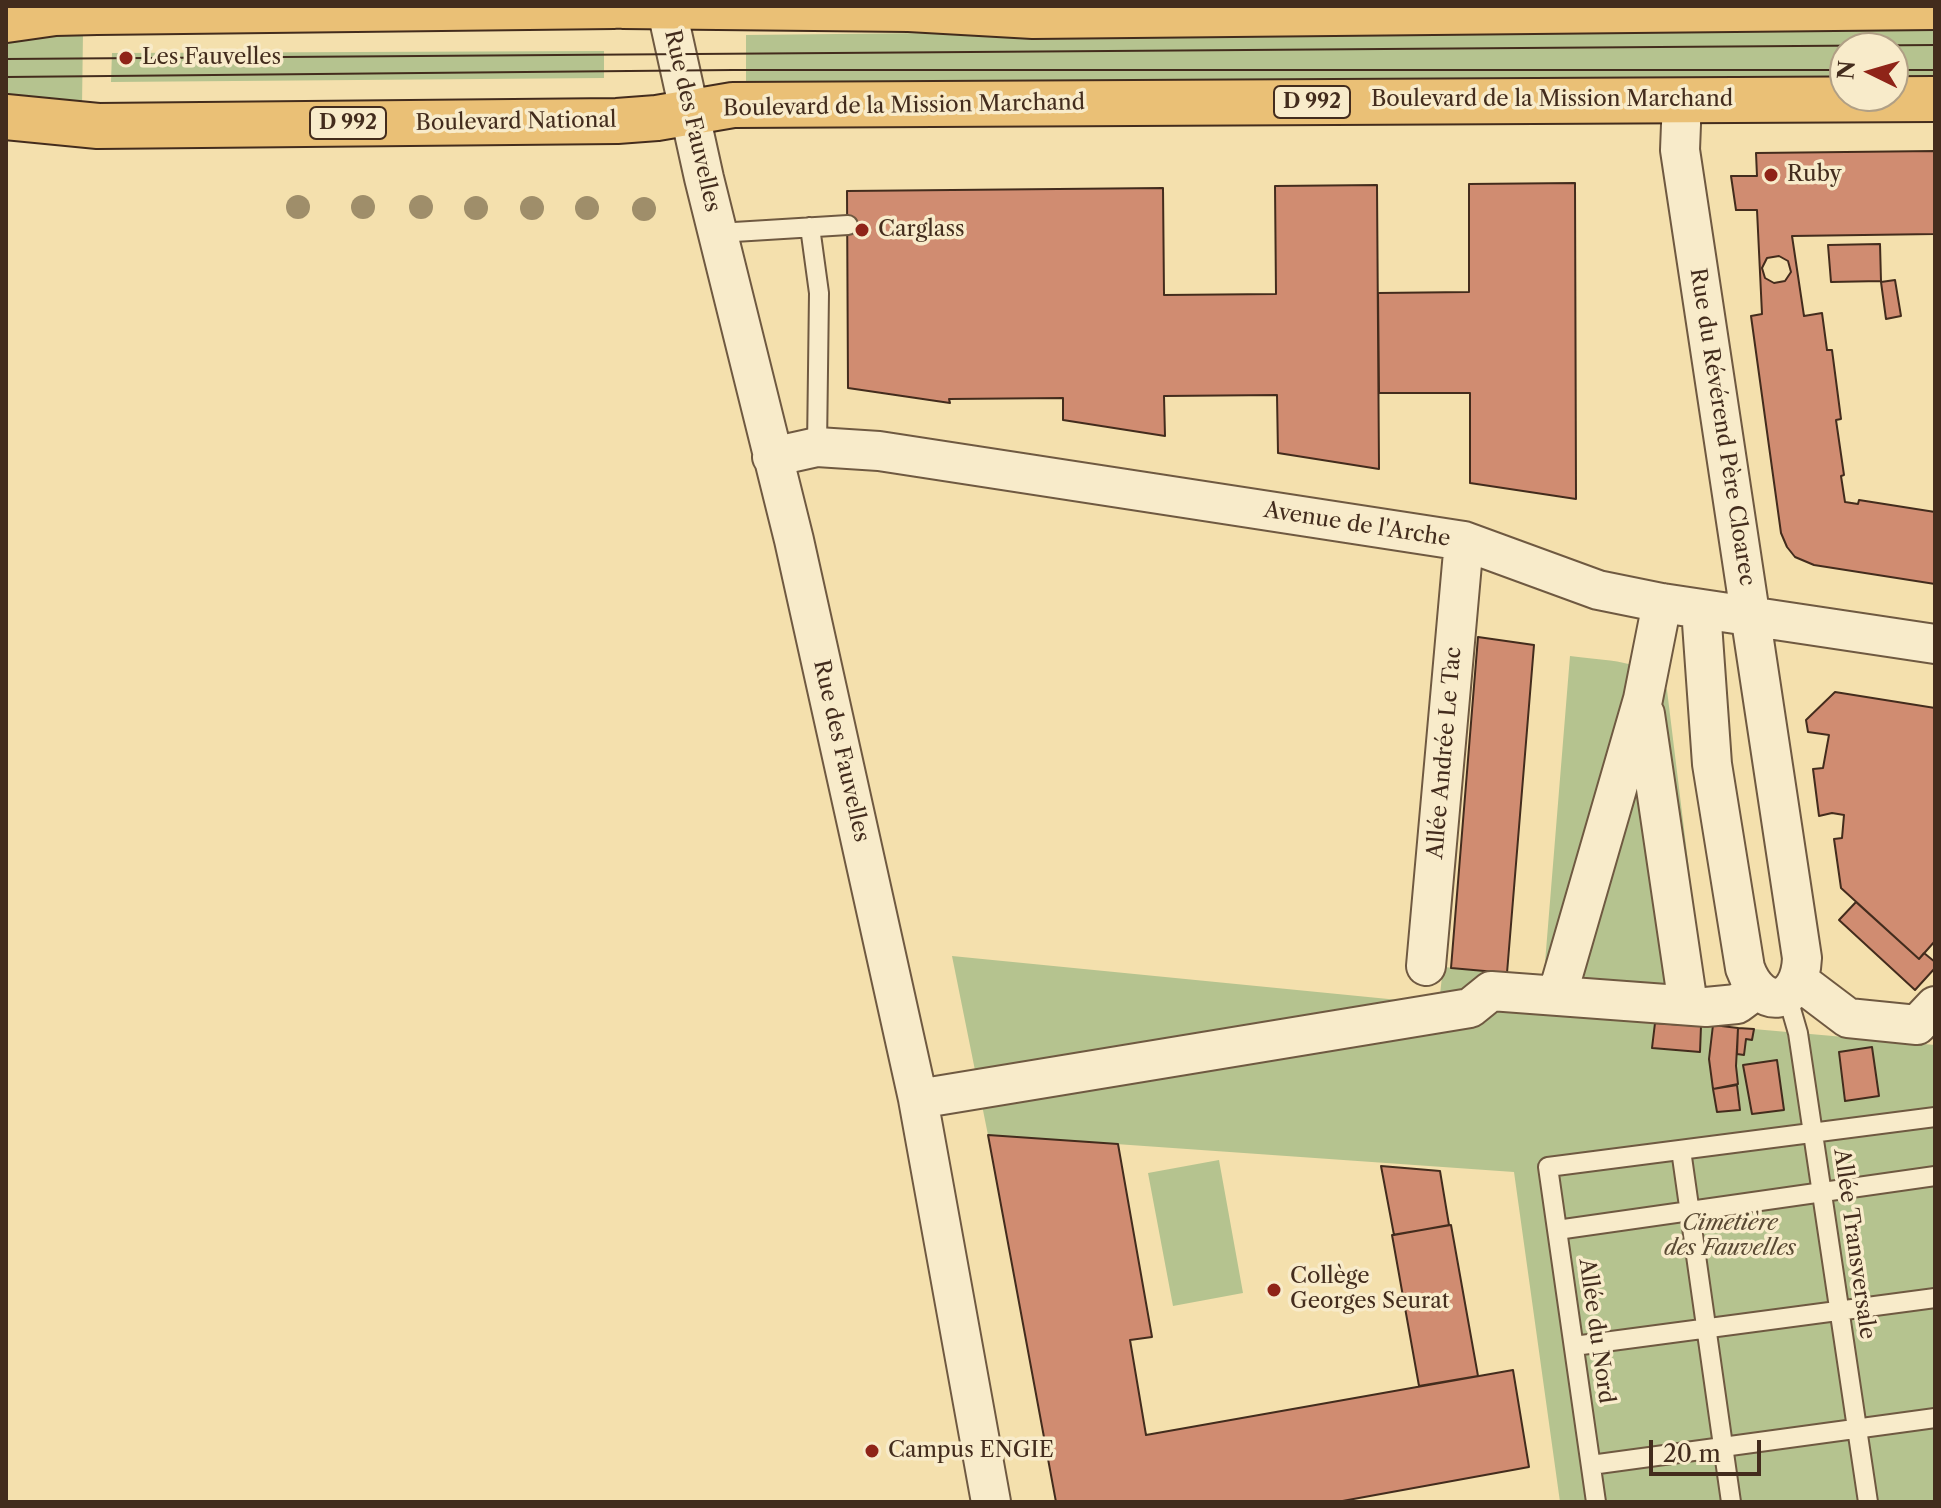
<!DOCTYPE html>
<meta charset="utf-8">
<style>
body{margin:0}
#map{position:relative;width:1941px;height:1508px;overflow:hidden;background:#f4e0ad;font-family:"Libre Caslon Text",serif}
canvas{display:block}
.frame{position:absolute;inset:0;border:8px solid #432c1d;pointer-events:none}
.north{position:absolute;left:1829px;top:32px;width:80px;height:80px;box-sizing:border-box;background:#f8ebca;border:2px solid #b09f85;border-radius:50%;rotate:275deg;font-size:22px;font-weight:700;line-height:32px;text-align:center;color:#432c1d}
.north::after{content:'';display:block;margin:auto;width:28px;height:36px;background:#8f2418;clip-path:polygon(50% 0,100% 100%,50% 72%,0 100%)}
.scale{position:absolute;left:1649px;top:1440px;width:112px;height:36px;box-sizing:border-box;border:4px solid #432c1d;border-top:0;padding-left:10px;font-size:24px;line-height:28px;white-space:nowrap;color:#432c1d;-webkit-text-stroke:6px #f8ebca;paint-order:stroke}
</style>
<div id="map">
<canvas width="1941" height="1508"></canvas>
<div class="frame"></div>
<div class="north">N</div>
<div class="scale">20 m</div>
</div>
<script>
const ctx = document.querySelector('canvas').getContext('2d');
ctx.lineJoin = 'round';
function fill(path, color) { ctx.fillStyle = color; ctx.fill(path, 'evenodd'); }
function stroke(path, color, width, dash) { ctx.strokeStyle = color; ctx.lineWidth = width; ctx.lineCap = dash ? 'butt' : 'round'; ctx.setLineDash(dash || []); ctx.stroke(path); }
function drawText(font, color, halo, rows, align = 'center') {
  ctx.font = font + ' "Libre Caslon Text",serif'; ctx.lineWidth = 7; ctx.setLineDash([]); ctx.textBaseline = 'middle'; ctx.strokeStyle = halo; ctx.fillStyle = color; for (const [text, x, y, turn = 0] of rows) {
    ctx.save(); ctx.translate(x, y); ctx.rotate((+turn || 0) * Math.PI / 180); ctx.textAlign = isNaN(turn) ? turn : align; if (halo) ctx.strokeText(text, 0, 0); ctx.fillText(text, 0, 0); ctx.restore();
  }
}
const green = new Path2D(`
 M1925,22L1935,23V81H1893V48H1845V81L746,89V35Z
 M83,32L82,106L6,97V41L48,33Z
 M604,51V78L111,82L112,53Z
 M1570,656C1602,661 1650,658 1667,690L1708,1025L1935,1045V1502H1560L1514,1172L988,1135L952,956L1439,1004L1443,967L1544,975Z
 M1219,1160L1243,1293L1173,1306L1148,1173Z`);
const building = new Path2D(`
 M1935,151V234L1792,236L1804,316L1822,313L1827,350H1832L1841,419L1836,420L1844,475L1841,476L1845,502L1858,504L1859,500L1935,512V584L1814,565L1795,557L1787,547L1781,533L1751,316L1762,314L1757,210H1736L1731,176H1757L1756,153ZM1779,256L1788,261L1791,272L1785,281L1774,283L1765,278L1762,268L1767,258Z
 M1575,183L1576,499L1470,483V393H1379L1378,293L1469,292V184Z
 M1377,185L1379,469L1278,453L1277,395L1164,396L1165,436L1063,420V398L949,399L950,403L848,388L847,191L1163,188L1164,295L1276,294L1275,186Z
 M1880,244L1881,281L1831,282L1828,245Z
 M1895,280L1901,316L1886,319L1881,282Z
 M1478,637L1534,645L1507,973L1451,968Z
 M1835,692L1935,708V941L1919,959L1841,888L1834,839L1842,838L1844,815L1832,813L1819,816L1813,769L1823,768L1829,735L1808,732L1806,720Z
 M1856,902L1919,959L1924,953L1935,962V968L1915,990L1839,920Z
 M1655,1023L1701,1026L1700,1052L1652,1048Z
 M1713,1025L1738,1028L1736,1066L1738,1084L1713,1089L1709,1059Z
 M1738,1028L1754,1029L1752,1040L1746,1039L1744,1055L1737,1054Z
 M1872,1047L1879,1096L1845,1101L1839,1052Z
 M1777,1060L1784,1110L1752,1114L1743,1065Z
 M1737,1085L1740,1110L1717,1112L1713,1089Z
 M988,1135L1118,1144L1152,1337L1130,1340L1146,1435L1513,1370L1529,1467L1337,1502H1056Z
 M1381,1166L1440,1171L1449,1225L1394,1235Z
 M1451,1225L1478,1376L1419,1386L1392,1235Z`);
const lane = new Path2D(`
 M810,227L819,293L817,447
 M718,233L848,225
 M1787,995L1798,1033L1868,1502
 M1681,1150L1731,1502
 M1557,1230L1935,1176
 M1574,1346L1935,1298
 M1591,1465L1935,1418
 M1596,1502L1548,1167L1935,1117`);
const street = new Path2D(`
 M666,6L704,178L794,540L918,1099L991,1502
 M1682,99L1680,150L1802,958C1800,1006 1761,1012 1745,968L1712,764L1701,609
 M772,457L817,447L879,451L1464,541L1598,590L1662,603L1935,644
 M1645,714L1688,1005
 M1426,966L1464,541
 M1799,981L1848,1018L1917,1025L1935,1006
 M1557,996L1643,699L1662,603
 M918,1099L1470,1008L1491,991L1706,1007L1737,1004L1756,990`);
const primary = new Path2D(`
 M623,6L909,9L1033,16L1935,7
 M6,20L55,13L97,12L614,6
 M6,117L98,126L617,121L657,118L733,105L1935,99`);
const tram = new Path2D(`
 M6,59L1935,45
 M1893,70H1935
 M6,77L733,70H1845`);
const trees = [
 [298,207],
 [363,207],
 [421,207],
 [476,208],
 [532,208],
 [587,208],
 [644,209]
];
const markers = [
 [126,58,8,"#8f2418"],
 [1771,175,8,"#8f2418"],
 [862,230,8,"#8f2418"],
 [1274,1290,8,"#8f2418"],
 [872,1451,8,"#8f2418"]
];
const shields = [
 [1312,102,76],
 [348,123,76]
];
const shieldNames = [
 ["D 992",1312,102],
 ["D 992",348,123]
];
const poiNames = [
 ["Les Fauvelles",142,58],
 ["Ruby",1787,175],
 ["Carglass",878,230],
 ["Collège",1290,1277],
 ["Georges Seurat",1290,1302],
 ["Campus ENGIE",888,1451]
];
const streetNames = [
 ["Boulevard de la Mission Marchand",1552,100],
 ["Boulevard de la Mission Marchand",904,106,-1],
 ["Rue des Fauvelles",692,121,77],
 ["Boulevard National",516,122,-1],
 ["Rue du Révérend Père Cloarec",1722,427,81],
 ["Avenue de l'Arche",1357,525,9],
 ["Rue des Fauvelles",841,751,77],
 ["Allée Andrée Le Tac",1445,753,-85],
 ["Allée Transversale",1854,1244,82],
 ["Allée du Nord",1596,1331,82]
];
const parkNames = [
 ["Cimetière",1730,1224],
 ["des Fauvelles",1730,1249]
];
fill(green, '#b5c38f');
fill(building, '#d08c71');
stroke(building, '#432c1d', 2);
stroke(lane, '#6f5941', 22);
stroke(street, '#6f5941', 42);
stroke(primary, '#432c1d', 48);
stroke(lane, '#f8ebca', 18);
stroke(street, '#f8ebca', 38);
stroke(primary, '#eac076', 44);
stroke(tram, '#432c1d', 2);
ctx.fillStyle = '#9f8e6a';
for (const [x, y] of trees) { ctx.beginPath(); ctx.arc(x, y, 12, 0, 2 * Math.PI); ctx.fill(); }
for (const [x, y, r, color] of markers) { const dot = new Path2D(); dot.arc(x, y, r, 0, 2 * Math.PI); ctx.fillStyle = color; ctx.fill(dot); stroke(dot, '#f8ebca', 3); }
for (const [x, y, w] of shields) { const box = new Path2D(); box.roundRect(x - w / 2, y - 16, w, 32, 6); ctx.fillStyle = '#f8ebca'; ctx.fill(box); stroke(box, '#432c1d', 2); }
drawText('bold 20px', '#432c1d', null, shieldNames);
drawText('22px', '#432c1d', '#f8ebca', poiNames, 'left');
drawText('22px', '#432c1d', '#f8ebca', streetNames);
drawText('italic 22px', '#5a4a34', '#f8ebca', parkNames);
</script>
